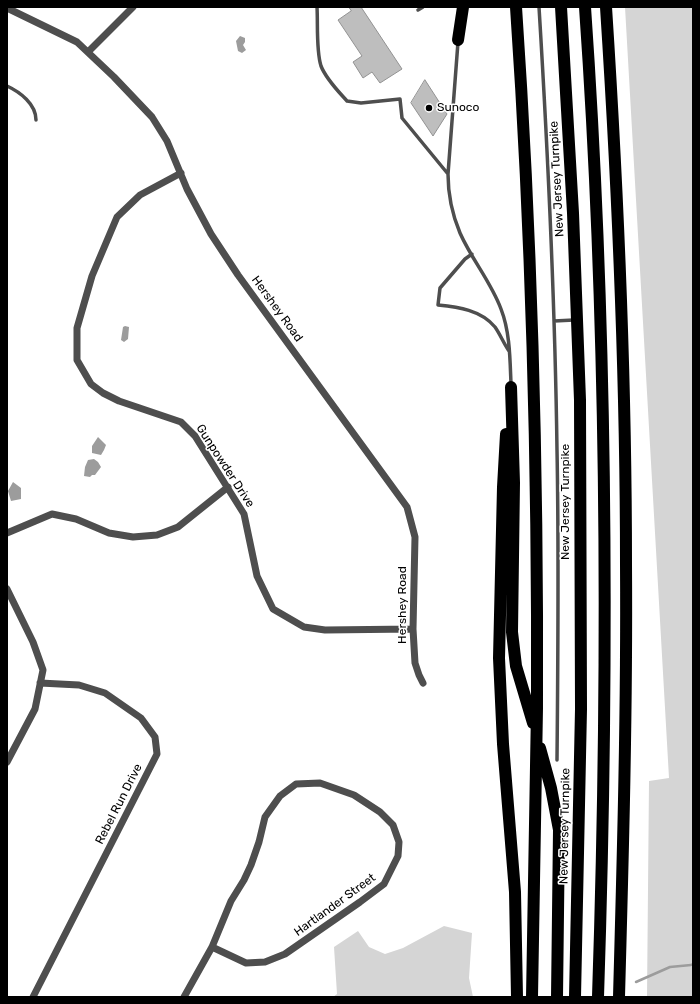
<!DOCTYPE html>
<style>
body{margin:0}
#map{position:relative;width:700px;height:1004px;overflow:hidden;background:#fff;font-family:Rubik,sans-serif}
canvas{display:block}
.frame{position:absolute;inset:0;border:8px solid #000;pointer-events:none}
</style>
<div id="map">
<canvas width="700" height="1004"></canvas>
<div class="frame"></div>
</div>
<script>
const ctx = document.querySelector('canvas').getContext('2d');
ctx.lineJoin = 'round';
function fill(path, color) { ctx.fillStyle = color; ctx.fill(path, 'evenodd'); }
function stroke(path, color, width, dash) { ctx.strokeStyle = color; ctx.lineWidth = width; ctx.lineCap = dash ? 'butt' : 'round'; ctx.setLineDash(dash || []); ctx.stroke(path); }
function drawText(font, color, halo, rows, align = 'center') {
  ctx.font = font + ' Rubik,sans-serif'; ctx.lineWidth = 3; ctx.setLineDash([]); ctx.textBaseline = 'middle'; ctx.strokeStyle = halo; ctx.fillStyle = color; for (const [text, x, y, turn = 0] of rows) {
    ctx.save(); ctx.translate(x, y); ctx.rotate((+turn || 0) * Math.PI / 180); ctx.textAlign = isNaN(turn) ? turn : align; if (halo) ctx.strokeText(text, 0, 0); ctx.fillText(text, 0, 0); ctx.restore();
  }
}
const green = new Path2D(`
 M625,7H693V997H647L649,781L669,778Z
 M444,926L472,933L469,978L473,997H333L337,994L334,947L358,931L369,947L385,954L403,948Z`);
const water = new Path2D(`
 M240,36L245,38V42L243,45L246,50L242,53L238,51L236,41Z
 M125,326L129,327L128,339L124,342L121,340L123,327Z
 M98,437L106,445L104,450L101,455L92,453V446Z
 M94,459L98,462L101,467L95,475H92L90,477L84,476L85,467L88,460Z
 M13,482L21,488V499L11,501L8,491Z`);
const stream = new Path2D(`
 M636,982L670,967L691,965L693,964`);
const building = new Path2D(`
 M349,7H361L402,69L380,83L372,72L363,78L353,62L362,56L338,20L351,11Z
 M425,80L447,114L433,136L411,103Z`);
const lane = new Path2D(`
 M317,7C318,23 316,51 321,66C326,79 338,91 347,101L361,103L400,99L402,118L448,174
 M539,7C548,154 555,302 557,450C559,553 558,657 557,760
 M418,10L423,7
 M458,42L448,174C448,196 452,214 460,233C472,260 491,282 501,309C510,332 510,359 511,384
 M7,86C20,92 36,104 36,120
 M472,254L465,259L440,288L438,305C458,307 481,310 495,327C500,334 504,344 509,351
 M554,321L574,320`);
const street = new Path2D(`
 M7,8L77,42L114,77L152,117L167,141L187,189L211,234L238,275L407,507L415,537L413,629L415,663L419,675L423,683
 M88,52L133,7
 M181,173L140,195L117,217L92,276L77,328V360L91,384L103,393L119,401L181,422L195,436L244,514L257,576L273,609L304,627L325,630L413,629
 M7,533L52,514L76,519L109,533L133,537L157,535L178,527L228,487
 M7,589L33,642L43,670L35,709L7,762
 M33,997L157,754L155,737L141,718L105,693L79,685L40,683
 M184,997L212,947L231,901L244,880L251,865L259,842L265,817L280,796L296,784L320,783L354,795L380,812L393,825L399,842L398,856L384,884L360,902L285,954L265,962L246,963L212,947`);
const highway = new Path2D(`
 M516,7C532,240 538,475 537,708C536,805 534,901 532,997
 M561,7L573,213L580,400L581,709L575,997
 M585,7C608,336 609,667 598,997
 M606,7C618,192 626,378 626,564C627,708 623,853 619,997
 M458,40L463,7
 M511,387L514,483L512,632L516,666L533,723
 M506,434L503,487L499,658L503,744L515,892L517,997
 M540,748L551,788L559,830L557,997`);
const markers = [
 [429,108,4,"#000"]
];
const poiNames = [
 ["Sunoco",437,108]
];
const streetNames = [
 ["New Jersey Turnpike",557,179,-93],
 ["Hershey Road",277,309,54],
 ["Gunpowder Drive",225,466,57],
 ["New Jersey Turnpike",566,502,-90],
 ["Hershey Road",403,605,-90],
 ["Rebel Run Drive",119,804,-63],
 ["New Jersey Turnpike",565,826,-89],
 ["Hartlander Street",335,905,-36]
];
fill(green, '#d5d5d5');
fill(water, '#9c9c9c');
stroke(stream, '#9c9c9c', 2.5);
fill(building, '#bebebe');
stroke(building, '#929292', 1);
stroke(lane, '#4e4e4e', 3.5);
stroke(street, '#4e4e4e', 7);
stroke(highway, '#000', 12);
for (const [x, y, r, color] of markers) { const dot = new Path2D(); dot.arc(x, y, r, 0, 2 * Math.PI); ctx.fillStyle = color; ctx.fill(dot); stroke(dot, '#fff', 1.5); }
drawText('12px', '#000', '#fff', poiNames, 'left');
drawText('12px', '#000', '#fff', streetNames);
</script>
